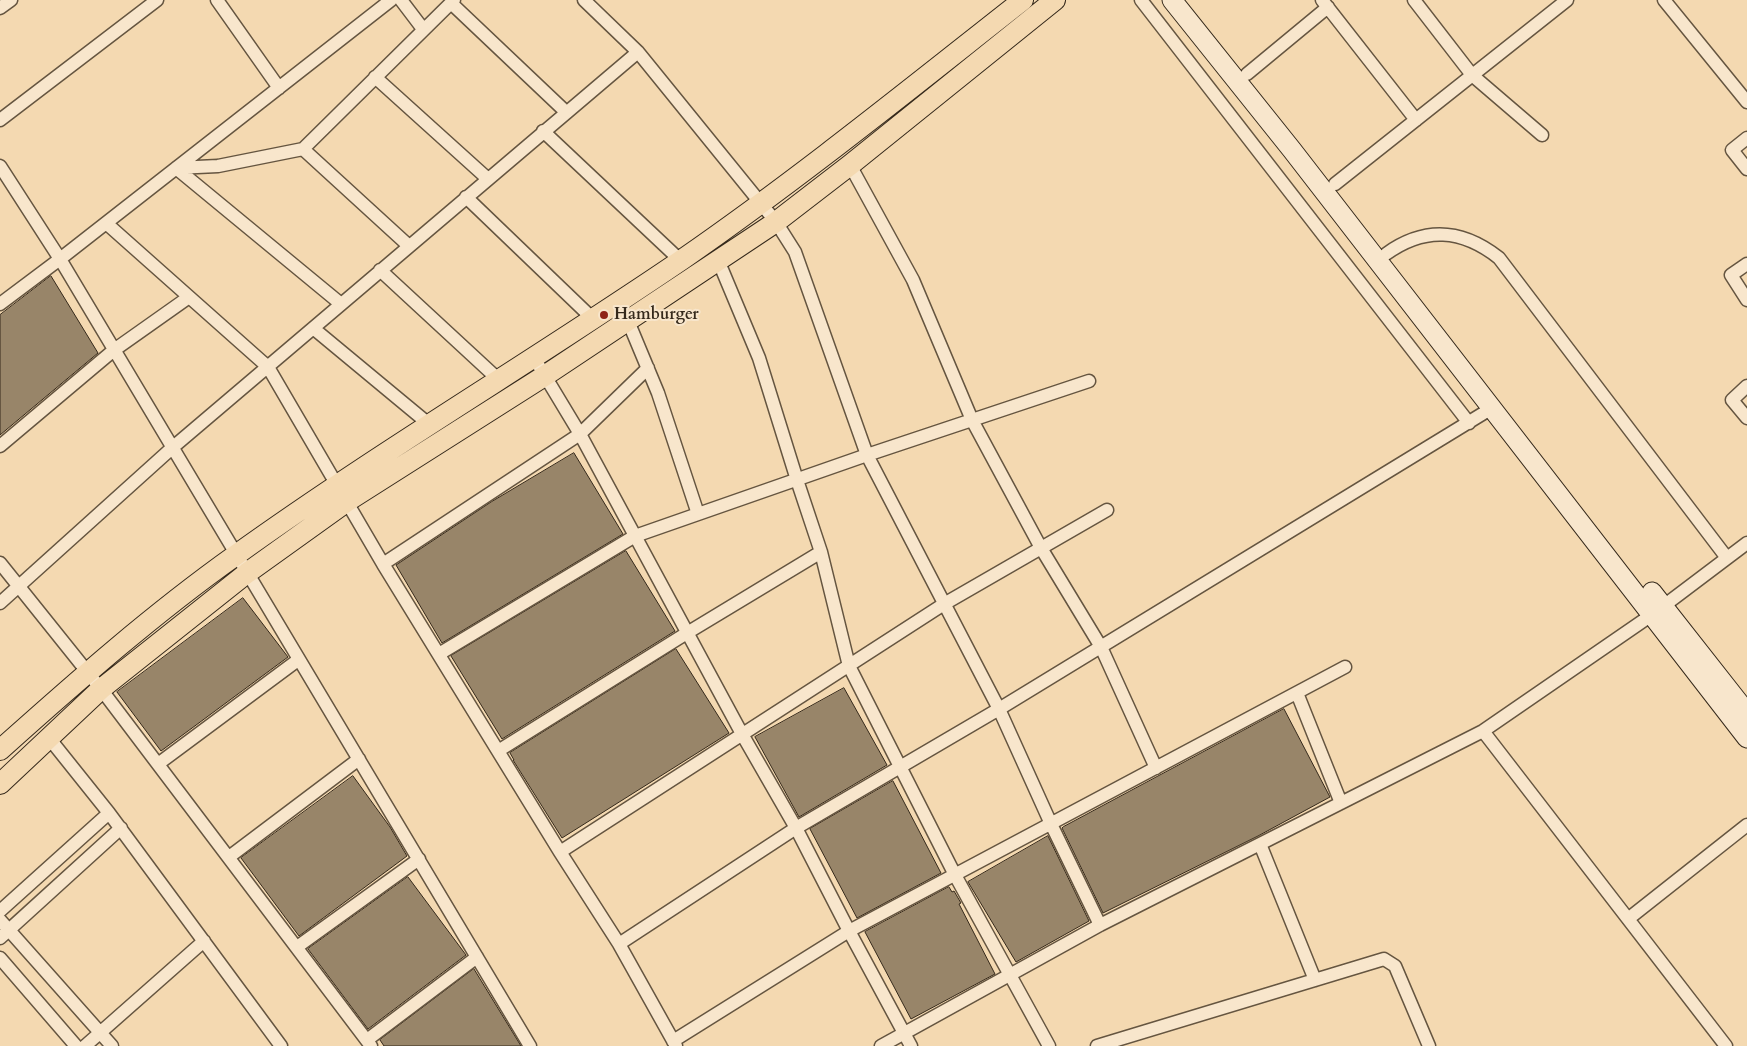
<!DOCTYPE html>
<style>
body{margin:0}
canvas{display:block;background:#f4d9b1}
</style>
<canvas width="1747" height="1046"></canvas>
<script>
const ctx = document.querySelector('canvas').getContext('2d');
ctx.lineJoin = 'round';
function fill(path, color) { ctx.fillStyle = color; ctx.fill(path, 'evenodd'); }
function stroke(path, color, width, dash) { ctx.strokeStyle = color; ctx.lineWidth = width; ctx.lineCap = dash ? 'butt' : 'round'; ctx.setLineDash(dash || []); ctx.stroke(path); }
function drawText(font, color, halo, rows, align = 'center') {
  ctx.font = font + ' Cardo,serif'; ctx.lineWidth = 4; ctx.setLineDash([]); ctx.textBaseline = 'middle'; ctx.strokeStyle = halo; ctx.fillStyle = color; for (const [text, x, y, turn = 0] of rows) {
    ctx.save(); ctx.translate(x, y); ctx.rotate((+turn || 0) * Math.PI / 180); ctx.textAlign = isNaN(turn) ? turn : align; if (halo) ctx.strokeText(text, 0, 0); ctx.fillText(text, 0, 0); ctx.restore();
  }
}
const building = new Path2D(`
 M51,276L98,353L0,435V315Z
 M574,453L623,534L442,643L396,565L491,502Z
 M626,551L675,631L502,739L451,656Z
 M243,598L288,657L161,751L117,692Z
 M676,649L729,733L562,838L513,760H514L510,753Z
 M844,688L887,765L799,817L755,737Z
 M1284,709L1330,797L1258,836L1103,913L1062,828L1063,827Z
 M353,776L390,827L407,856L299,936L241,858Z
 M893,781L941,873L857,918L810,829Z
 M1048,836L1089,921L1016,962L968,882Z
 M408,877L466,955L368,1029L308,949Z
 M949,887L952,892L954,891L961,903L959,904L995,974L911,1019L865,932Z
 M474,969L521,1046H384L380,1040Z`);
const street = new Path2D(`
 M217,0L279,88
 M401,0L423,29
 M584,0L638,52L776,222L795,252L867,455L999,709L1051,824L1100,925
 M1141,0L1469,423
 M1322,0L1416,120
 M1414,0L1472,75L1542,135
 M1664,0L1747,102
 M451,3L566,112
 M0,8L11,0
 M1247,74L1328,7
 M375,77L488,179
 M0,120L157,0
 M543,131L680,260
 M1747,138L1732,150L1747,169
 M303,149L409,246
 M850,165L913,280L972,420L1041,548L1101,647L1156,768
 M0,166L60,259L391,0
 M176,168L218,166L303,149L454,0
 M176,168L341,304
 M1335,184L1567,0
 M466,197L592,318
 M106,223L268,367L383,564L560,852L619,944L676,1046
 M1386,254C1425,226 1462,229 1499,258L1727,558
 M718,260L759,358L797,480L821,552L849,666L955,875L1049,1046
 M1747,264L1731,275L1747,300
 M380,270L499,380
 M0,304L60,259L530,1046
 M628,321L658,393L698,514
 M313,328L430,425
 M533,356L580,434L742,734L796,828L849,931L911,1046
 M1747,386L1732,400L1747,418
 M0,446L114,350L189,297
 M0,563L101,689L371,1046
 M383,564L580,434L648,368
 M0,603L172,448L638,52
 M439,654L635,536L867,455L1089,381
 M1297,693L1341,803
 M1483,731L1726,1046
 M49,738L109,813L281,1046
 M498,751L687,633L821,552
 M158,764L298,660
 M1260,844L1315,980
 M560,852L944,604L1107,510
 M229,857L359,759
 M0,911L109,813
 M1628,919L1747,825
 M0,920L112,1046
 M0,938L121,828
 M619,944L796,828L999,709L1492,408
 M297,947L419,859
 M0,958L76,1046
 M367,1040L477,957
 M673,1041L849,931L1345,667
 M85,1046L204,941
 M881,1046L1100,925L1483,731L1653,614L1747,543
 M1097,1046L1384,959L1395,966L1429,1046`);
const secondary = new Path2D(`
 M1172,0L1292,150L1747,738
 M1652,592L1747,713`);
const primary = new Path2D(`
 M0,750C76,682 153,614 236,555C381,451 535,360 683,259C800,178 911,88 1023,0
 M0,784L101,689L247,573L346,502L546,375L776,222L850,165L1055,0`);
const markers = [
 [604,315,5,"#8f2418"]
];
const poiNames = [
 ["Hamburger",614,315]
];
fill(building, '#988569');
stroke(building, '#35291b', 1);
stroke(street, '#655540', 15);
stroke(secondary, '#35291b', 21);
stroke(primary, '#35291b', 22);
stroke(street, '#f8e6cc', 12);
stroke(secondary, '#f8e6cc', 19);
stroke(primary, '#f4d9b1', 20);
for (const [x, y, r, color] of markers) { const dot = new Path2D(); dot.arc(x, y, r, 0, 2 * Math.PI); ctx.fillStyle = color; ctx.fill(dot); stroke(dot, '#f8e6cc', 2); }
drawText('bold 16px', '#35291b', '#f8e6cc', poiNames, 'left');
</script>
